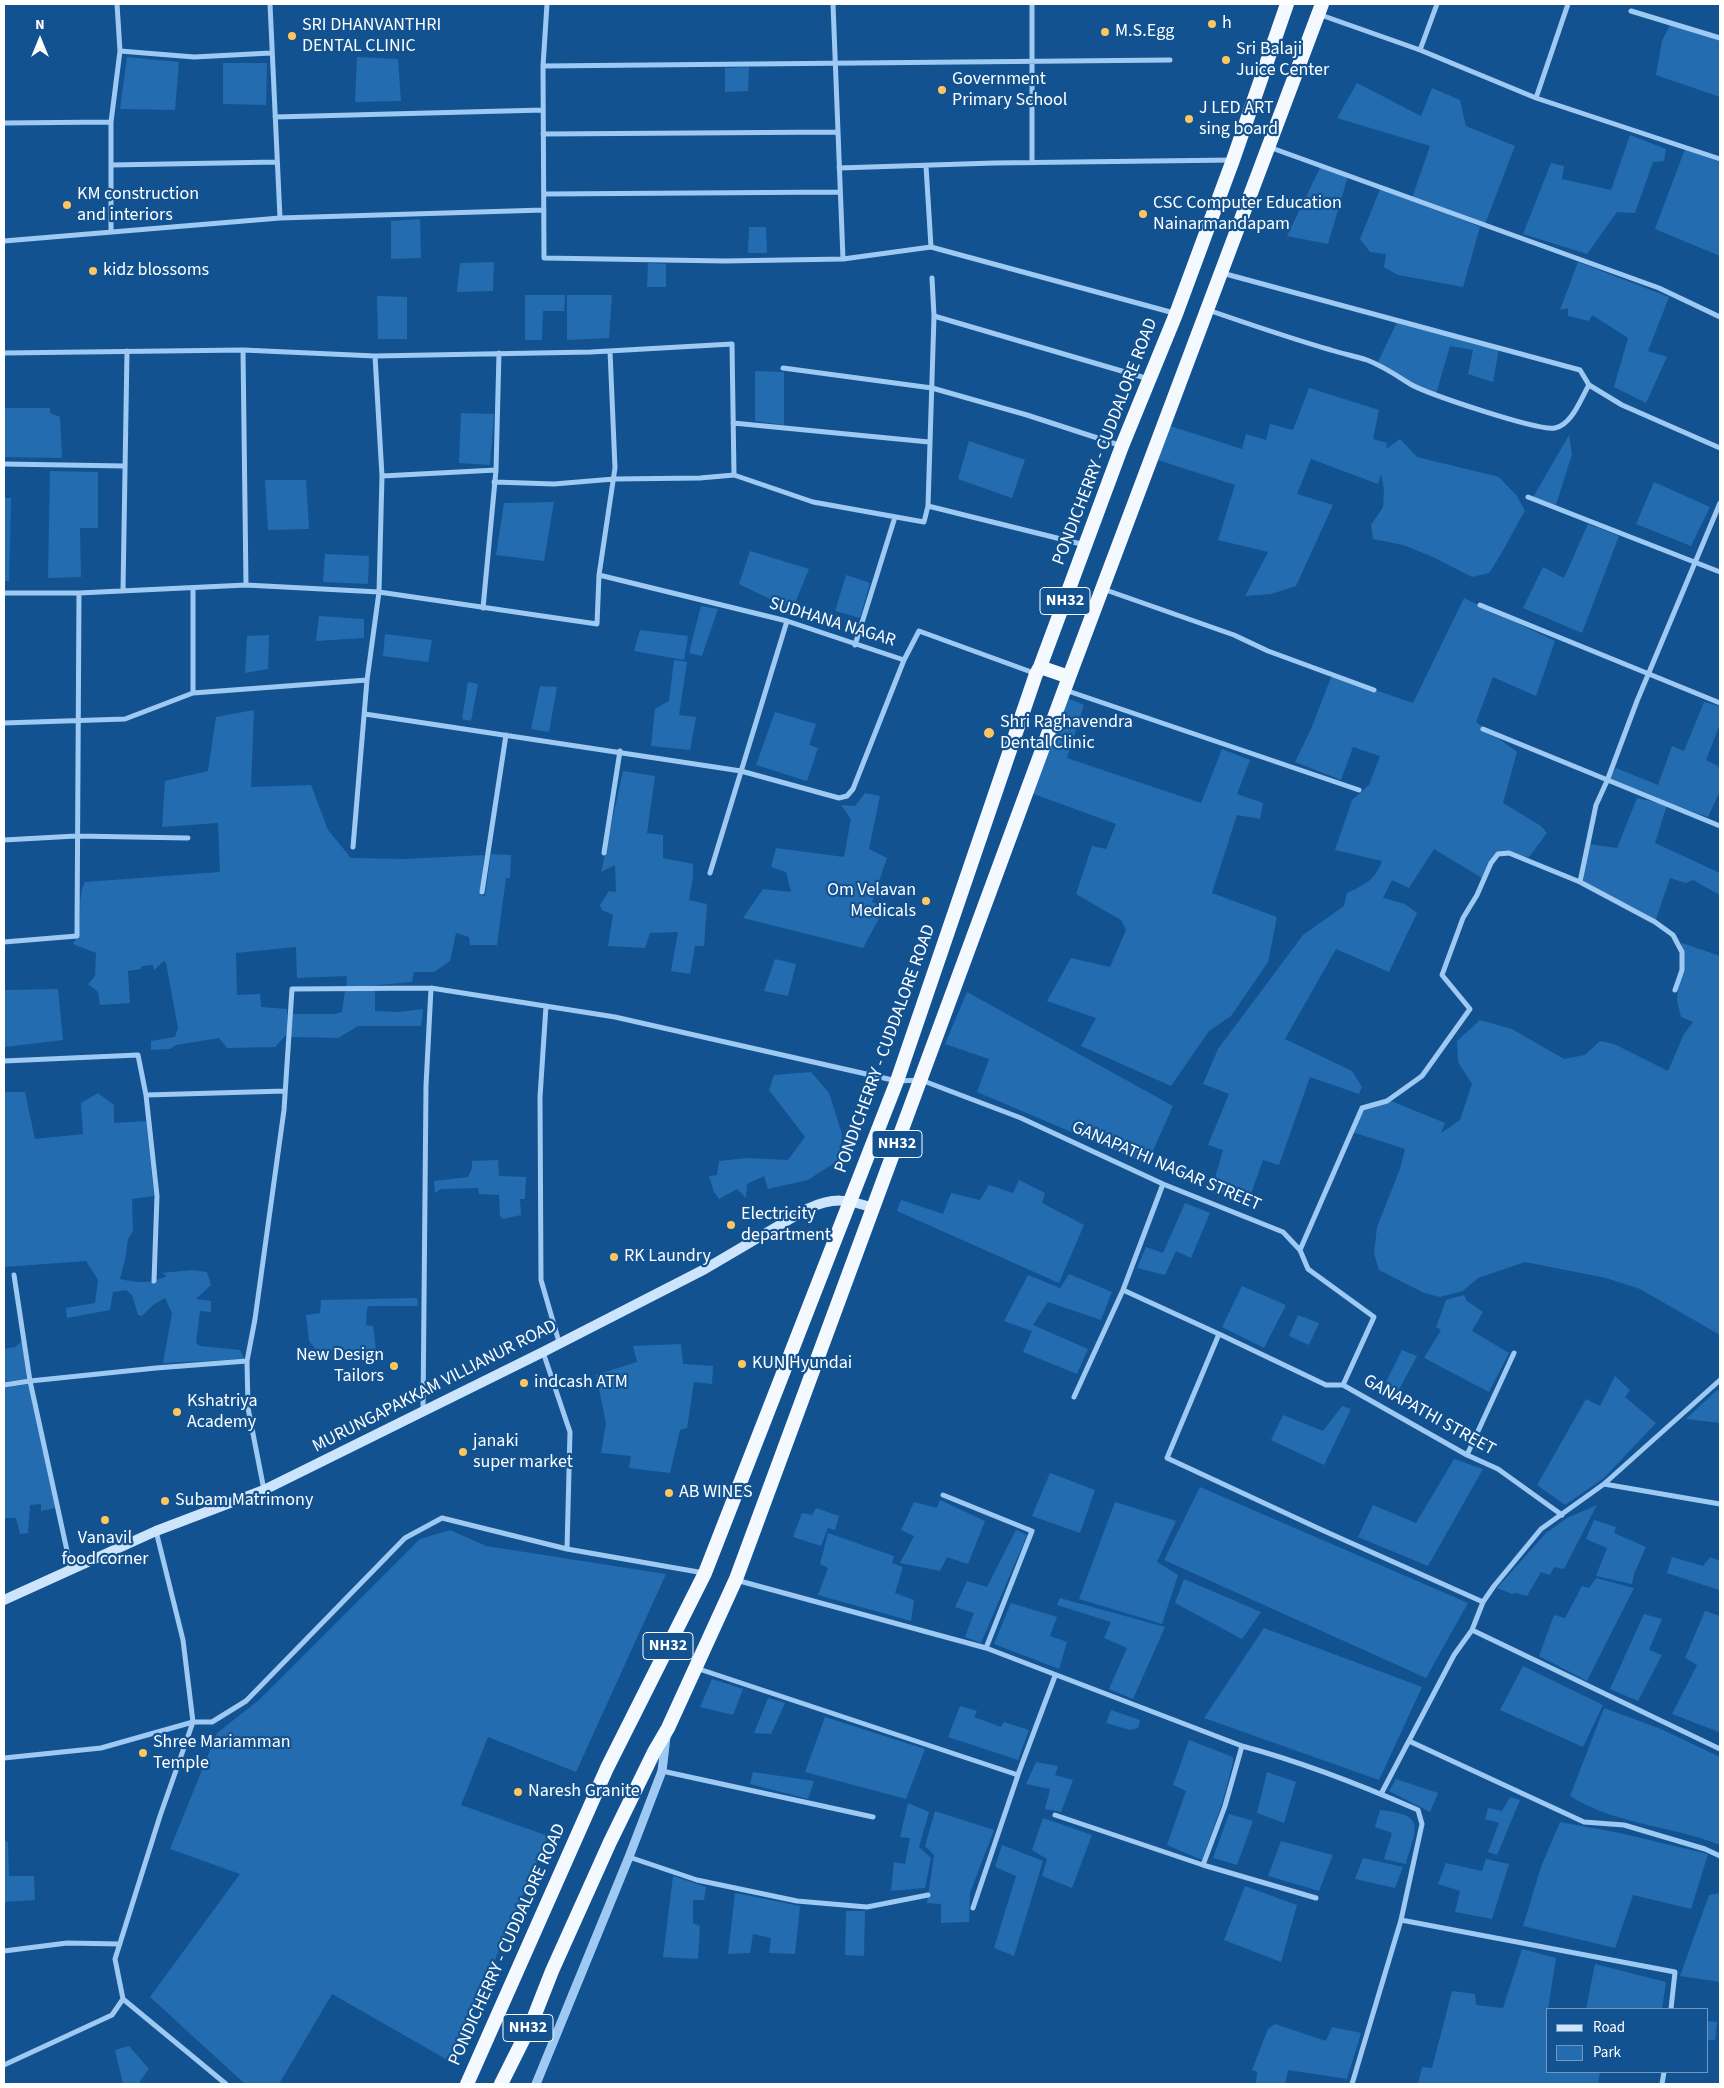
<!DOCTYPE html>
<style>
body{margin:0}
#map{position:relative;width:1724px;height:2088px;overflow:hidden;background:#125291;font-family:"Source Sans 3",sans-serif}
canvas{display:block}
.frame{position:absolute;inset:0;border:5px solid #fff;pointer-events:none}
.legend{position:absolute;left:1546px;top:2008px;width:162px;height:65px;box-sizing:border-box;background:#125291;border:1px solid #7197bd;margin:0;padding:6px 9px;list-style:none;font-size:15px;color:#fff}
.legend li{display:flex;align-items:center;gap:10px;height:25px}
.legend b{width:25px;border:1px solid #7197bd}
.north{position:absolute;left:15px;top:15px;width:50px;height:50px;-webkit-text-stroke:4px #125291;paint-order:stroke;rotate:0deg;font-size:14px;font-weight:700;line-height:20px;text-align:center;color:#fff}
.north::after{content:'';display:block;margin:auto;width:18px;height:22px;background:#fff;clip-path:polygon(50% 0,100% 100%,50% 72%,0 100%)}
</style>
<div id="map">
<canvas width="1724" height="2088"></canvas>
<div class="frame"></div>
<ul class="legend">
<li><b style="height:6px;background:#cce4fc"></b>Road</li>
<li><b style="height:14px;background:#236cb0"></b>Park</li>
</ul>
<div class="north">N</div>
</div>
<script>
const ctx = document.querySelector('canvas').getContext('2d');
ctx.lineJoin = 'round';
function fill(path, color) { ctx.fillStyle = color; ctx.fill(path, 'evenodd'); }
function stroke(path, color, width, dash) { ctx.strokeStyle = color; ctx.lineWidth = width; ctx.lineCap = dash ? 'butt' : 'round'; ctx.setLineDash(dash || []); ctx.stroke(path); }
function drawText(font, color, halo, rows, align = 'center') {
  ctx.font = font + ' "Source Sans 3",sans-serif'; ctx.lineWidth = 4.5; ctx.setLineDash([]); ctx.textBaseline = 'middle'; ctx.strokeStyle = halo; ctx.fillStyle = color; for (const [text, x, y, turn = 0] of rows) {
    ctx.save(); ctx.translate(x, y); ctx.rotate((+turn || 0) * Math.PI / 180); ctx.textAlign = isNaN(turn) ? turn : align; if (halo) ctx.strokeText(text, 0, 0); ctx.fillText(text, 0, 0); ctx.restore();
  }
}
const green = new Path2D(`
 M1671,23L1720,38V97L1656,75L1662,41Z
 M127,57L179,62L175,110L120,109Z
 M357,57L398,59L401,101L355,102Z
 M223,63H267L266,105L223,104Z
 M749,67L748,91L725,92V68Z
 M1357,83L1421,116L1432,88L1460,100L1466,126L1515,146L1485,224L1412,198L1430,146L1337,118Z
 M1630,135L1666,149L1664,161L1653,162L1635,213L1617,212L1587,254L1523,234L1551,163L1564,166L1562,179L1611,190Z
 M1685,149L1720,162V256L1655,229Z
 M1321,166L1348,176L1328,244L1287,236Z
 M1381,187L1480,227L1463,287L1398,275L1384,267L1386,254L1370,252L1360,239Z
 M420,219L421,258L391,259V221Z
 M749,227H766L767,253H748Z
 M494,262L493,291L457,292L460,263Z
 M1578,262L1669,297L1648,351L1667,357L1646,403L1614,387L1628,338L1592,315L1589,321L1568,316V308L1560,310Z
 M648,263L666,264V287H647Z
 M525,295H565L564,311H543L542,340H525Z
 M567,295H612L609,338L567,340Z
 M377,296L407,297V339H378Z
 M1398,320L1499,348L1493,382L1468,374L1473,350L1450,346L1436,394L1412,385L1378,362Z
 M755,371L784,372V425L755,421Z
 M1309,388L1379,410L1373,439L1387,443L1386,449L1400,439L1417,457L1499,477L1517,496L1525,511C1512,532 1503,553 1489,573L1472,577L1433,557L1403,545L1373,539L1371,525L1383,507L1384,489L1381,474L1378,484L1311,459L1297,494L1333,505L1296,586L1271,594L1245,596L1268,552L1218,540L1235,485L1155,459L1167,425L1242,449L1246,434L1266,440L1270,424L1293,430Z
 M5,408H50V413L60,417L62,458L4,457Z
 M461,413L494,414L490,465L459,463Z
 M1569,435L1572,454L1556,505L1532,499Z
 M969,441L1025,460L1012,498L958,479Z
 M50,471L98,472V528H80L81,577L48,578Z
 M265,480H306L309,529L268,530Z
 M1654,482L1710,507L1691,546L1636,524Z
 M4,498H11L9,581H4Z
 M554,502L544,561L496,555L504,503Z
 M1588,524L1619,536L1582,633L1523,608L1543,567L1564,578Z
 M750,551L809,569L792,610L739,584Z
 M325,554L369,556L368,584L323,582Z
 M846,575L870,583L860,618L835,611Z
 M1464,598L1555,641L1536,696L1493,677L1476,722L1517,752L1503,803L1541,826L1547,833L1529,857L1503,853L1491,863L1482,878L1434,849L1409,888L1392,880L1383,898L1405,904L1417,913L1389,972L1336,949L1285,1039L1352,1071L1362,1087L1359,1094L1310,1077L1279,1165L1263,1160L1248,1202L1212,1188L1223,1150L1208,1145L1229,1094L1203,1084L1218,1049L1303,935L1344,906L1347,893C1365,885 1375,880 1382,861L1335,850L1352,800L1369,785L1380,756L1353,747L1341,780L1295,762L1311,729L1332,675L1413,703Z
 M701,606L718,609L702,656L689,653Z
 M319,616L364,619V638L316,641Z
 M640,630L688,636L684,660L634,651Z
 M385,634L432,640L428,662L383,656Z
 M269,635L268,669L245,673L247,636Z
 M674,660L687,662L679,715L696,717L690,750L651,746L655,709L669,701Z
 M468,682L478,684L471,721L462,719Z
 M540,686L557,687L549,732L531,729Z
 M1062,696L1084,705L1067,758L1201,803L1222,749L1250,760L1237,794L1263,803L1260,819L1237,815L1212,893L1277,917L1268,962L1231,1016L1209,1031L1171,1086L1081,1046L1096,1018L1047,1001L1071,958L1110,967L1126,930L1121,920L1076,894L1092,846L1106,849L1116,824L1031,793Z
 M1704,702L1720,706V724L1706,760L1720,767V791L1708,817L1607,781L1616,768L1658,785L1672,746L1684,751Z
 M254,710L251,787L311,785L328,830L351,858L405,859L484,855L480,895L485,896L491,854L511,855L510,878H506L497,945H470L469,937L456,933L450,961L434,972H414L412,982L346,988L347,976L297,978L296,947L236,953L237,995L260,994L261,1007L287,1009V1034L275,1047L227,1048L219,1038L176,1045L170,1049L151,1050V1041L175,1037L178,1028L166,963L164,961L154,970L153,965L142,966L141,969L128,971L130,1003L100,1005L98,992L88,984L95,976L96,953L73,944C86,926 75,901 85,882L220,872L218,823L162,827L165,781L208,771L216,717Z
 M775,712L816,724L809,745L818,748L807,781L756,765Z
 M623,771L655,776L647,833L663,835V858L693,864V877L689,900L707,904L704,946H695L690,974L671,971L678,932L650,933L645,948L608,946L613,915L602,910L600,905L609,891L616,892L615,865L601,872Z
 M865,793L880,796L869,849L887,858L872,902L885,907L863,948L743,918L763,889L791,892L786,872L771,867L776,848L844,857L851,819L841,805L855,806Z
 M1637,798L1667,805L1655,843L1720,873V895L1693,880L1686,883L1670,878L1655,922L1583,883L1588,844L1617,848Z
 M1682,943L1720,956V1335L1640,1289L1606,1278L1525,1262L1478,1278L1463,1291L1440,1297L1424,1293L1379,1270L1374,1254L1377,1227L1400,1169L1405,1149L1352,1132L1361,1110L1391,1101L1445,1123L1441,1133L1460,1120L1472,1084L1458,1062L1457,1041L1480,1020L1512,1029L1564,1059L1585,1055L1600,1041L1614,1044L1668,1071L1684,1034L1693,1022L1681,1017L1677,1001Z
 M775,959L796,964L788,996L764,991Z
 M58,989L63,1040L5,1047L4,990Z
 M345,990H375V1011L399,1012L423,1009L421,1026H358L338,1038L291,1037L293,1014H336L342,1012Z
 M967,992L1173,1106L1147,1164L977,1092L989,1059L945,1044Z
 M811,1072L829,1093L842,1134L839,1160L808,1180L768,1189L764,1176L747,1184L746,1198L737,1189L719,1199L714,1192L709,1176L717,1175L719,1161L748,1158L788,1160L805,1137L769,1090L774,1075Z
 M4,1092H25L35,1139L83,1134L81,1103L98,1093L114,1105V1123L146,1121L154,1196L132,1199L133,1231L128,1239L125,1260L120,1279C138,1283 150,1284 167,1276L162,1273L192,1270L207,1272L211,1285L196,1299L211,1301V1312L200,1311L196,1343L200,1346L240,1350L244,1359L163,1363L172,1313L165,1298L153,1305L142,1316L138,1315L132,1295L126,1290L113,1292L110,1310L67,1318L66,1308L95,1303L98,1280L86,1261L4,1267Z
 M498,1160L499,1176L526,1177L525,1199H520L521,1215L503,1219L500,1216L499,1195L479,1194L478,1188L441,1189L435,1193L434,1181L468,1177L472,1168V1161Z
 M1019,1180L1045,1193L1042,1203L1084,1225L1059,1283L897,1211L901,1200L943,1214L951,1193L980,1200L989,1185L1013,1193Z
 M1185,1203L1210,1213L1191,1258L1176,1251L1165,1275L1137,1268L1146,1247L1163,1253Z
 M1069,1274L1112,1292L1101,1320L1048,1302L1033,1325L1088,1349L1077,1374L1023,1352L1032,1331L1004,1321L1028,1275L1060,1288Z
 M1242,1286L1286,1305L1264,1348L1222,1327Z
 M1464,1295L1467,1301L1483,1312L1472,1331L1509,1353L1489,1392L1424,1358L1441,1330L1436,1327L1446,1300Z
 M417,1298L418,1306H369L367,1309L366,1325L373,1326L376,1350H316L309,1341L306,1315L320,1313L321,1300Z
 M1298,1315L1319,1323L1309,1345L1289,1336Z
 M22,1341L27,1379L4,1382V1349L15,1347Z
 M681,1344L683,1364L713,1366L712,1384L694,1382L687,1428L680,1430L670,1473L629,1468L631,1456L601,1453L606,1423L596,1375L637,1362L633,1346Z
 M1402,1350L1417,1356L1394,1399L1381,1392Z
 M1615,1376L1630,1390L1625,1397L1656,1423L1604,1478L1565,1505L1537,1485L1586,1399L1600,1406Z
 M29,1384L55,1508L41,1511V1504L30,1505L28,1533L20,1534L16,1518H4V1388Z
 M1717,1390L1720,1391V1423L1686,1419Z
 M1342,1406L1351,1409L1324,1465L1271,1440L1283,1415L1323,1431Z
 M1454,1459L1483,1469L1428,1566L1358,1537L1373,1505L1416,1523Z
 M1050,1473L1095,1490L1080,1533L1032,1516Z
 M1200,1487L1468,1603L1426,1678L1164,1560Z
 M940,1500L985,1521L968,1564L947,1557L940,1571L900,1563L914,1536L901,1530L914,1502L937,1508Z
 M1115,1502L1176,1521L1157,1562L1178,1575L1162,1624L1079,1599Z
 M1597,1505L1564,1569L1554,1567L1550,1575L1541,1572L1527,1596L1516,1593L1512,1594L1497,1588L1546,1533L1567,1518Z
 M816,1508L839,1516L835,1530L828,1528L821,1546L793,1537L802,1513L812,1515Z
 M1594,1520L1616,1527L1614,1533L1646,1547L1634,1574L1632,1584L1596,1576L1607,1548L1586,1539Z
 M450,1530L486,1546L666,1574L576,1772L488,1737L461,1805L548,1836L451,2062L332,1994L279,2084H245L150,1997L240,1874L170,1849L217,1733L259,1700L420,1539Z
 M1016,1530L1027,1535L981,1643L965,1637L974,1613L955,1607L967,1581L987,1587Z
 M828,1533L894,1556L892,1563L903,1567L895,1593L914,1600L911,1621L818,1595L828,1568L820,1564Z
 M1672,1557L1703,1566L1710,1557L1720,1561L1719,1590L1667,1573Z
 M1596,1578L1634,1588L1587,1681L1539,1656L1554,1615L1565,1618L1582,1586L1589,1588Z
 M1184,1579L1261,1612L1242,1639L1175,1603Z
 M1060,1598L1165,1627L1133,1699L1109,1689L1127,1648L1104,1638L1111,1622L1057,1605Z
 M1011,1603L1057,1617L1050,1636L1067,1642L1059,1669L994,1644Z
 M1705,1611L1720,1616L1719,1732L1672,1714L1697,1665L1685,1658Z
 M1644,1614L1662,1619L1649,1650L1662,1655L1638,1701L1610,1689Z
 M1264,1628L1422,1687L1379,1780L1204,1718Z
 M1523,1666L1603,1705L1583,1747L1500,1710Z
 M712,1679L743,1689L733,1715L700,1707Z
 M768,1698L785,1703L771,1734L754,1733Z
 M960,1706L977,1711L974,1717L1001,1727L1004,1722L1029,1730L1018,1760L948,1737Z
 M1604,1708L1661,1729L1720,1757V1845C1673,1826 1613,1824 1570,1796Z
 M1111,1710L1140,1720L1138,1728L1130,1730L1106,1723Z
 M825,1717L925,1749L906,1799L805,1772Z
 M1189,1740L1233,1757V1762L1222,1804L1202,1860L1167,1845L1186,1791L1173,1785Z
 M1036,1762L1058,1766L1055,1775L1073,1780L1061,1812L1045,1809L1050,1789L1026,1784Z
 M753,1772L814,1781L808,1799L750,1784Z
 M1267,1772L1296,1782L1284,1823L1257,1813Z
 M1396,1779L1438,1793L1430,1812L1389,1791Z
 M1510,1797L1520,1800L1497,1855L1488,1852L1499,1823L1485,1819L1488,1808L1502,1811Z
 M908,1803L929,1812L919,1847L931,1858L925,1888L891,1891L894,1862L905,1864L910,1838L900,1837Z
 M1380,1810C1427,1815 1416,1827 1406,1864L1384,1859L1392,1833L1375,1827Z
 M935,1811L994,1830L970,1893L969,1922L941,1923V1904L927,1903L934,1855L925,1846Z
 M1229,1814L1253,1821L1237,1865L1213,1858Z
 M1043,1818L1092,1835L1072,1888L1042,1876L1047,1859L1032,1850Z
 M1560,1822L1620,1833L1708,1854L1691,1909L1633,1895L1615,1948L1523,1926L1541,1867Z
 M4,1830V1840L8,1842L9,1876H34L35,1900L4,1902Z
 M1281,1841L1333,1855L1319,1891L1268,1876Z
 M1002,1845L1043,1861L1014,1956L994,1948L1016,1876L995,1867Z
 M1363,1858L1403,1867L1395,1888L1355,1879Z
 M1486,1859L1509,1864L1492,1919L1455,1912L1460,1891L1438,1884L1446,1863L1482,1871Z
 M673,1876L706,1887L704,1900H693V1923L700,1926L698,1959L663,1957Z
 M1245,1886L1297,1905L1281,1962L1224,1940Z
 M735,1893L800,1906L795,1954L769,1953L771,1938L753,1934L750,1953L728,1954Z
 M1720,1893V1982L1680,1976L1709,1895Z
 M846,1911H865L864,1956L845,1955Z
 M1522,1949L1556,1958L1548,2009V2072H1600L1598,2084H1418L1422,2067L1432,2068L1452,1991L1475,1994L1476,2005L1503,2008Z
 M1595,1964L1666,1982L1662,2009H1586Z
 M1708,2021L1717,2022L1715,2040H1708Z
 M1275,2024L1326,2041L1332,2027L1361,2033L1347,2079L1288,2070L1285,2084H1256L1257,2072L1252,2070L1268,2029Z
 M129,2046L149,2069L140,2081L141,2084H123L115,2050Z`);
const minor = new Path2D(`
 M270,4L280,218L544,210
 M547,4L543,66L544,258L725,261L843,259L931,247L1174,313
 M833,4L843,259
 M1032,4V163
 M1631,11L1720,38
 M1318,14L1420,50L1536,98L1720,159
 M1420,50L1437,4
 M120,51L194,57L271,53
 M543,66L1170,60
 M1536,98L1568,4
 M275,117L543,110
 M4,123L111,122
 M543,134L838,132
 M1269,147L1659,288L1720,317
 M111,165L277,162
 M926,166L931,247
 M839,168L994,163L1233,160
 M544,194L840,192
 M111,232V122L120,51L117,4
 M4,241L280,218
 M1222,273L1580,370L1589,385L1622,405L1720,448
 M932,278L934,316L928,506L1085,545
 M1208,310C1249,324 1289,338 1331,350C1343,354 1355,356 1367,360C1383,366 1396,375 1410,384C1428,394 1537,431 1555,428C1572,425 1581,398 1589,385
 M934,316L1149,379
 M243,350L246,585
 M4,353L243,350L375,356L591,352L732,344L734,475
 M783,368L932,388L1027,415L1122,446
 M733,423L929,442
 M4,464L125,466
 M382,476L496,470
 M494,482L554,484L614,479L700,478L734,475L813,502L924,522L928,506
 M1528,497L1720,572
 M599,575L787,621L904,660L919,631L1034,673
 M193,588V693
 M1103,589L1234,635L1268,651L1374,690
 M123,591L127,351
 M4,593H79L246,585L379,592L597,624L599,575L615,468L610,351
 M1480,605L1720,703
 M483,608L496,470L499,353
 M855,645L895,517
 M1065,690L1359,790
 M365,714L741,771L839,798L847,796L853,789L904,660
 M4,723L125,719L193,693L367,680
 M1483,729L1720,826
 M4,840L76,836L188,838
 M353,847L367,680L379,592L382,476L375,356
 M604,853L620,751
 M710,873L787,621
 M1580,882L1596,805L1607,781L1637,701L1720,503
 M482,892L506,735
 M4,942L77,936L79,593
 M546,1006L540,1097L541,1280L559,1342
 M4,1061L138,1055L146,1095L157,1196L154,1281
 M146,1095L285,1091
 M1300,1250L1362,1108L1387,1101L1422,1076L1470,1009L1442,975L1463,918L1477,895L1491,863L1498,854L1509,853L1580,882L1655,922L1673,935L1682,952V970L1675,990
 M14,1275L30,1381L156,1368L247,1361
 M1123,1290L1219,1334L1167,1458L1322,1530L1483,1602
 M1219,1334L1326,1385H1343
 M543,1352L570,1432L567,1549
 M4,1385L30,1381L71,1569
 M1343,1385L1467,1455L1498,1469L1562,1515
 M1074,1397L1123,1290L1163,1184
 M423,1411L426,1086L431,988
 M1467,1455L1514,1353
 M1604,1484L1720,1504
 M264,1490L248,1408L247,1361L255,1319L284,1110L292,989L431,988L615,1017L897,1081L921,1080L1021,1118L1163,1184L1283,1232L1300,1250L1308,1269L1374,1317L1343,1385
 M943,1495L1032,1531L986,1648
 M736,1580L986,1648L1242,1746C1302,1762 1361,1785 1418,1810L1422,1824L1401,1920L1352,2084
 M1472,1630L1720,1749
 M696,1668L1018,1775L973,1908
 M1409,1741L1584,1822L1624,1825L1705,1849L1720,1856
 M4,1758L101,1748L193,1722H212L246,1701L405,1538L442,1518L567,1549L704,1573
 M662,1771L873,1817
 M1017,1777L1055,1676
 M1381,1794L1454,1655L1472,1630L1483,1602L1494,1586L1541,1529L1604,1484L1720,1380
 M1055,1815L1203,1865L1316,1898
 M629,1857L697,1880L797,1901L867,1907L928,1895
 M1203,1865L1225,1806L1242,1746
 M1401,1920L1675,1972L1671,2009
 M4,1951L67,1943L120,1944
 M123,1999L226,2084
 M4,2065L112,2015L123,1999L115,1959L160,1816L193,1722L183,1640L156,1531
 M1662,2084L1664,2072`);
const tertiary = new Path2D(`
 M536,2084L629,1857L662,1771L666,1737`);
const secondary = new Path2D(`
 M4,1600L156,1531L264,1490L543,1352L705,1269L807,1209C833,1197 847,1199 873,1208`);
const trunk = new Path2D(`
 M1040,667L1069,677
 M467,2084L607,1768L705,1573L897,1081L1036,674L1040,667L1122,446L1176,314L1233,160L1287,4
 M501,2084L532,2022L552,1971L610,1842L654,1752L668,1728L736,1579L1069,677L1322,4`);
const markers = [
 [1212,24,5,"#ffc65f"],
 [1105,32,5,"#ffc65f"],
 [292,36,5,"#ffc65f"],
 [1226,60,5,"#ffc65f"],
 [942,90,5,"#ffc65f"],
 [1189,119,5,"#ffc65f"],
 [67,205,5,"#ffc65f"],
 [1143,214,5,"#ffc65f"],
 [93,271,5,"#ffc65f"],
 [989,733,6,"#ffc65f"],
 [926,901,5,"#ffc65f"],
 [731,1225,5,"#ffc65f"],
 [614,1257,5,"#ffc65f"],
 [742,1364,5,"#ffc65f"],
 [394,1366,5,"#ffc65f"],
 [524,1383,5,"#ffc65f"],
 [177,1412,5,"#ffc65f"],
 [463,1452,5,"#ffc65f"],
 [669,1493,5,"#ffc65f"],
 [165,1501,5,"#ffc65f"],
 [105,1520,5,"#ffc65f"],
 [143,1753,5,"#ffc65f"],
 [518,1792,5,"#ffc65f"]
];
const shields = [
 [1065,601,50],
 [897,1144,50],
 [668,1646,50],
 [528,2028,50]
];
const shieldNames = [
 ["NH32",1065,601],
 ["NH32",897,1144],
 ["NH32",668,1646],
 ["NH32",528,2028]
];
const poiNames = [
 ["h",1222,24],
 ["SRI DHANVANTHRI",302,26],
 ["DENTAL CLINIC",302,47],
 ["M.S.Egg",1115,32],
 ["Sri Balaji",1236,50],
 ["Juice Center",1236,71],
 ["Government",952,80],
 ["Primary School",952,101],
 ["J LED ART",1199,109],
 ["sing board",1199,130],
 ["KM construction",77,195],
 ["and interiors",77,216],
 ["CSC Computer Education",1153,204],
 ["Nainarmandapam",1153,225],
 ["kidz blossoms",103,271],
 ["Shri Raghavendra",1000,723],
 ["Dental Clinic",1000,744],
 ["Om Velavan",916,891,"right"],
 ["Medicals",916,912,"right"],
 ["Electricity",741,1215],
 ["department",741,1236],
 ["RK Laundry",624,1257],
 ["New Design",384,1356,"right"],
 ["Tailors",384,1377,"right"],
 ["KUN Hyundai",752,1364],
 ["indcash ATM",534,1383],
 ["Kshatriya",187,1402],
 ["Academy",187,1423],
 ["janaki",473,1442],
 ["super market",473,1463],
 ["AB WINES",679,1493],
 ["Subam Matrimony",175,1501],
 ["Vanavil",105,1539,"center"],
 ["food corner",105,1560,"center"],
 ["Shree Mariamman",153,1743],
 ["Temple",153,1764],
 ["Naresh Granite",528,1792]
];
const streetNames = [
 ["PONDICHERRY - CUDDALORE ROAD",1106,442,-69],
 ["SUDHANA NAGAR",832,623,17],
 ["PONDICHERRY - CUDDALORE ROAD",886,1049,-70],
 ["GANAPATHI NAGAR STREET",1166,1167,23],
 ["MURUNGAPAKKAM VILLIANUR ROAD",435,1387,-27],
 ["GANAPATHI STREET",1429,1416,29],
 ["PONDICHERRY - CUDDALORE ROAD",508,1945,-66]
];
fill(green, '#236cb0');
stroke(minor, '#9ec9f2', 5);
stroke(tertiary, '#9ec9f2', 9);
stroke(secondary, '#cce4fc', 10);
stroke(trunk, '#f4f9ff', 14);
for (const [x, y, r, color] of markers) { const dot = new Path2D(); dot.arc(x, y, r, 0, 2 * Math.PI); ctx.fillStyle = color; ctx.fill(dot); stroke(dot, '#125291', 2); }
for (const [x, y, w] of shields) { const box = new Path2D(); box.roundRect(x - w / 2, y - 13.5, w, 27, 4); ctx.fillStyle = '#125291'; ctx.fill(box); stroke(box, '#fff', 1); }
drawText('bold 16px', '#fff', null, shieldNames);
drawText('18px', '#fff', '#125291', poiNames, 'left');
drawText('18px', '#fff', '#125291', streetNames);
</script>
